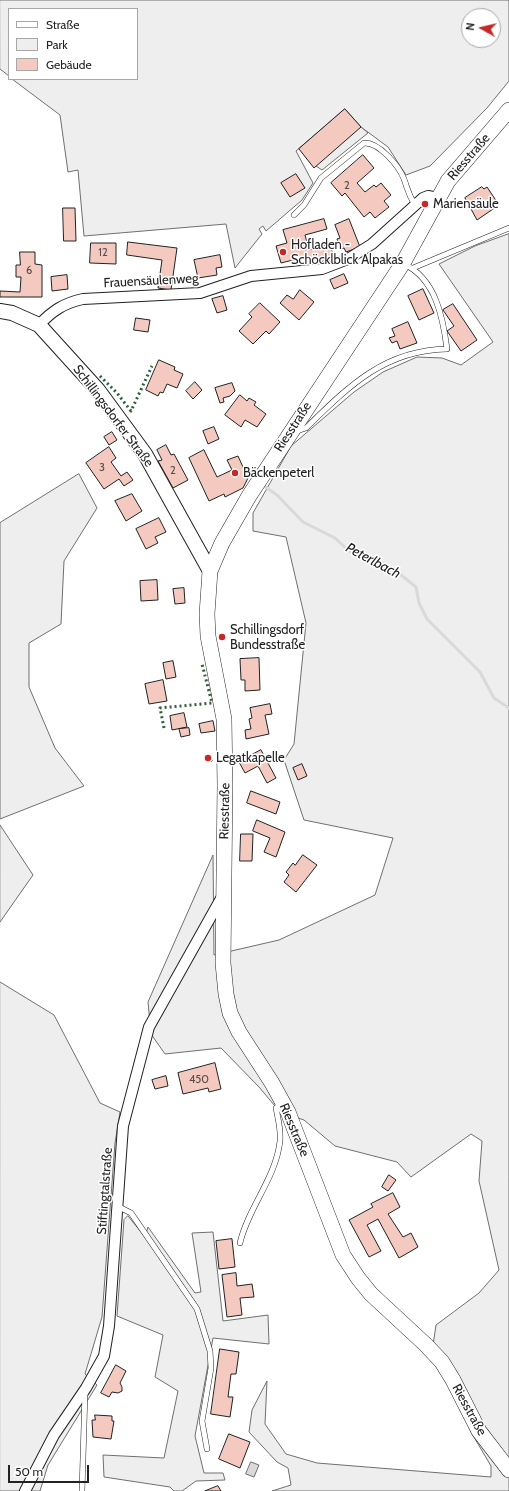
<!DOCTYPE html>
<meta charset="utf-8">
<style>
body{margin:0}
#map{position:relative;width:509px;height:1491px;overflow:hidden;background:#fff;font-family:Cabin,sans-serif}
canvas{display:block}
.legend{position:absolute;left:8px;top:8px;width:130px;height:72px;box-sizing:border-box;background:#fff;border:1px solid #a7a7a7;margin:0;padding:5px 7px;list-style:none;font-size:12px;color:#222}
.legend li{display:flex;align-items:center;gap:8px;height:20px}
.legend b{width:20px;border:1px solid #a7a7a7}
.north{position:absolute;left:461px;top:8px;width:40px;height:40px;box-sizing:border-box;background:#fff;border:1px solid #a7a7a7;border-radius:50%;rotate:278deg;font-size:11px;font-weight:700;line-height:16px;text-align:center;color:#222}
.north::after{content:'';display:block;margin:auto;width:14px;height:18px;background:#c62828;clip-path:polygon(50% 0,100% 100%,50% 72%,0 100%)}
.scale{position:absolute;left:8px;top:1465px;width:81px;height:18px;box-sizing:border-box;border:2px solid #222;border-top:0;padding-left:5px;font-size:12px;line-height:14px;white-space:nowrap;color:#222;-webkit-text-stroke:3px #fff;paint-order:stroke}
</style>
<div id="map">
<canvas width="509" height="1491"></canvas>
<ul class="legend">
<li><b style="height:5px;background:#fff"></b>Straße</li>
<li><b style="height:11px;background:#eee"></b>Park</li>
<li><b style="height:11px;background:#f3c9c0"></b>Gebäude</li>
</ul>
<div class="north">N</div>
<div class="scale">50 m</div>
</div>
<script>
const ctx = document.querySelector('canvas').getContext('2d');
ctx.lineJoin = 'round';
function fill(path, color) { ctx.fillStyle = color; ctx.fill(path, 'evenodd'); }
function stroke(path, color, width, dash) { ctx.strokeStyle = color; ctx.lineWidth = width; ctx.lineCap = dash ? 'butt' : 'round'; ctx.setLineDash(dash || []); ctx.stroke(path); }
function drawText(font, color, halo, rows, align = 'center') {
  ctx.font = font + ' Cabin,sans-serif'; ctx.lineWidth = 3; ctx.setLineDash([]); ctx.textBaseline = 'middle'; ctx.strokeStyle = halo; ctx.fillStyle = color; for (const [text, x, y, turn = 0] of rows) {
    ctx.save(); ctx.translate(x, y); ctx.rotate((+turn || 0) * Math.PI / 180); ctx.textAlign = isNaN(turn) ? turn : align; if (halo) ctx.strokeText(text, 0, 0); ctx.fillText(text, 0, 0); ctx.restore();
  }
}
const green = new Path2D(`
 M0,0H509V81L487,108L430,166L406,175L388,147L361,127L345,109L296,151L313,183L302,200L266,231L263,226L259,229L262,234L235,268L226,224L84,236L78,170L68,172L60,115L12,79H137V9H9V76L0,69ZM469,16H493V40H469Z
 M509,234V1491H272L291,1485L288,1468L277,1462L249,1432L252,1410L267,1381L265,1424L286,1454L317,1463L491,1477V1466L471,1432L455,1395L431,1359L436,1325L479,1293L499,1270L479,1181L482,1141L471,1134L411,1177L397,1162L335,1146L304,1120L280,1112L259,1087L221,1048L165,1054L151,1034L148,1002L213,855L214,955L279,940L375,895L393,838L304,820L284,760L294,744L306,623L286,537L253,531V513L291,446L354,392L383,372L417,357L442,358L461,365L493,342L439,264L475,246Z
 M79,474L97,508L64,561L61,624L29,643V687L55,748L84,786L0,819V523Z
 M0,825L33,875L0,922Z
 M0,982L54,1015L100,1103L120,1112L115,1143L102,1317L85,1374L97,1385L48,1465L40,1491H0Z
 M128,1216L145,1237L148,1227L195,1293L201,1292L192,1233L213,1232L223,1321L268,1315L269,1344L213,1338L195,1436L204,1473H223L225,1480L196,1481L182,1491H174L170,1487L104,1477L103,1455L164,1458L178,1391L155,1377L163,1335L117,1316L124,1220Z`);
const parking = new Path2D(`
 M361,127L368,133L322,170L316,166Z`);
const water = new Path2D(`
 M251,1462L259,1465L254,1477L246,1474Z`);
const stream = new Path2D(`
 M264,486L277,495L303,522L335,538L349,551L375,559L396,571L416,587L419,603L427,619L480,672L494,698L509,708`);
const building = new Path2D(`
 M345,109L361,127L314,168L299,149Z
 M363,155L374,168L357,183L365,192L374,185L376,187L381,183L391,195L384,201L389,207L375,218L370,212L364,217L345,193L342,196L331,183Z
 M296,174L305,188L290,197L281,183Z
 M482,187L484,189L487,187L499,205L477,220L465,198Z
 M63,208H75L76,241H64Z
 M324,219L327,229L305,235L309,250L330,244L334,258L308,266L305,257L281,263L276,246L287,243L283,230Z
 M349,219L360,247L346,252L344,248L341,249L337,239L340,238L335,225Z
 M128,242L177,248L171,290L158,288L162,260L127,255Z
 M91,243H116V264L90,263Z
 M20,252H35V264L42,265V297H0V291L20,292L21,277H16V265H20Z
 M220,255L222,267L216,268L217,275L198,278L194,260Z
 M344,274L348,283L334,289L330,280Z
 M67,275L68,289L52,291L51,277Z
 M423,289L434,313L419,320L408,296Z
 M300,290L314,302L299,320L280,303L287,295L293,299Z
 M223,296L227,310L217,313L212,299Z
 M260,303L280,322L269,334L266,331L253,344L239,331L252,317L249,314Z
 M453,304L477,340L461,351L447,331L454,326L443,310Z
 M136,318L150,320L148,332L134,330Z
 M408,322L417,343L400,349L397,341L392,343L389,338L395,336L392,329Z
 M159,360L175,367L174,370L183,374L177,388L167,384L163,393L160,392L158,396L146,390Z
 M195,382L202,390L193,399L186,391Z
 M232,383L235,391L230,396L223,398L224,402L220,403L215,388Z
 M240,395L247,401L249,398L256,402L254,405L266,414L257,427L245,420L241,427L225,415Z
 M214,427L219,439L208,444L203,431Z
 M112,432L117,440L109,445L104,437Z
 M166,445L171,455L174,454L188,480L173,488L158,461L162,460L157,450Z
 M109,447L116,458L111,462L121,476L127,472L133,480L124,486L119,479L104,489L86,463Z
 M204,450L217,477L232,470L227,460L238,456L248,478L243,488L225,497L224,494L209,501L189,458Z
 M132,494L142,511L126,521L115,501Z
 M159,518L166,532L155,537L158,543L146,549L136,529Z
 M157,580L158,600L141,601L140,581Z
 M184,588L185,603L175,604L173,589Z
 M259,658L260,690L245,691V680H241L240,659Z
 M173,661L176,677L166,679L163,663Z
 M163,680L167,701L149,704L145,684Z
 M270,704L272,714L265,715L269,734L246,739L245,730L251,729L249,719L252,718L250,708Z
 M184,713L187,727L172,730L170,716Z
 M213,721L215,731L201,733L199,724Z
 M189,728L190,735L181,737L179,729Z
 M261,750L276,778L267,783L258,766L245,773L239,762Z
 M205,756H211L212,761H206Z
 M302,764L307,776L298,780L293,768Z
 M251,791L280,802L276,814L247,803Z
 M257,820L285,832L276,857L264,852L270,838L253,831Z
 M241,834H253L252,861H240Z
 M303,855L317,865L296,892L284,882L289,875L286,872L293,863L295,865Z
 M215,1063L221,1089L209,1092L208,1088L183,1094L178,1073Z
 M166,1076L168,1086L155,1089L152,1080Z
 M389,1175L396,1180L388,1191L382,1187Z
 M393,1193L400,1207L388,1214L403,1237L411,1233L418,1247L399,1258L378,1219L367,1225L381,1251L369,1257L349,1220L373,1207L371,1204Z
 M232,1239L235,1267L219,1269L216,1241Z
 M236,1273L237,1286L252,1284L254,1297L240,1298L242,1315L227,1317L222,1275Z
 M220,1349L239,1352L236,1374H231L228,1397H233L230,1417L211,1414Z
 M116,1365L126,1371L120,1383L122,1387V1391L118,1393L112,1392L109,1397L101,1393Z
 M95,1415L112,1416V1421H114L111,1439L93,1437L92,1420H95Z
 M229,1434L250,1442L240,1468L219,1459Z
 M218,1486L221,1491H205Z`);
const lane = new Path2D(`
 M294,215L304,205L321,178L364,143C379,142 399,166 404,179C408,190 408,194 415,205
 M413,268L509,228
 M297,431L306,428C348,387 384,350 447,349C443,318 436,279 404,264
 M117,1206L131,1213L197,1309L210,1351L211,1368L202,1421L207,1449
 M240,1243C248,1208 276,1178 280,1141C281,1129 278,1119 276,1108L281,1104
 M82,1491L85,1392`);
const street = new Path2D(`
 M39,325C52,311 64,303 83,299L200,293L251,276L322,269L348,259L372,244L423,198L428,196L438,198
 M25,1491L54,1435L86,1388L104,1356L109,1326L123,1126L149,1027L223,895`);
const secondary = new Path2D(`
 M0,311L12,313L39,325L98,390L145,454L210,571`);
const primary = new Path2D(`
 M509,110L448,181L403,263L249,496L222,543L210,571L207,614L208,636L224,719L225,785L223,963L226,994L230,1013L239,1032L272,1083L288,1112L343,1255L358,1278L371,1294L426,1345L442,1362L453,1380L479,1431L509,1470`);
const hedge = new Path2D(`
 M100,376L117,393L131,411L152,366
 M164,728L160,708L212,703L202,664`);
const markers = [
 [425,204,4,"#c62828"],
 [283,252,4,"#c62828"],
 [235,473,4,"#c62828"],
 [222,637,4,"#c62828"],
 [208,758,4,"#c62828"]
];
const numberNames = [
 ["2",347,186],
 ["12",103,253],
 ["6",29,271],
 ["3",102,468],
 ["2",173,471],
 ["450",199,1080]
];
const streetNames = [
 ["Riesstraße",469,157,-49],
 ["Frauensäulenweg",151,281,-3],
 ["Schillingsdorfer Straße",113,416,53],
 ["Riesstraße",293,427,-57],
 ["Riesstraße",225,811,-89],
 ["Riesstraße",294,1130,67],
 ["Stiftingtalstraße",105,1191,-86],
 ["Riesstraße",469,1410,61]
];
const poiNames = [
 ["Mariensäule",433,204],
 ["Hofladen -",291,245],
 ["Schöcklblick Alpakas",291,260],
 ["Bäckenpeterl",243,473],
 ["Schillingsdorf",230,630],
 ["Bundesstraße",230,645],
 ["Legatkapelle",216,758]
];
const waterNames = [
 ["Peterlbach",373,561,28]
];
fill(green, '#eee');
stroke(green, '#6f6f6f', 1);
fill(parking, '#ededed');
stroke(parking, '#6f6f6f', 1);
fill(water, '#d9d9d9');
stroke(water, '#6f6f6f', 1);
stroke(stream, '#d9d9d9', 3);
fill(building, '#f3c9c0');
stroke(building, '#222', 1);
stroke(lane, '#222', 6);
stroke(street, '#222', 12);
stroke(secondary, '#222', 16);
stroke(primary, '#222', 16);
stroke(lane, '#fff', 5);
stroke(street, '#fff', 10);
stroke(secondary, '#fff', 14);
stroke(primary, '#fff', 15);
stroke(hedge, '#2f5e38', 3, [2, 3]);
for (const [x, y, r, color] of markers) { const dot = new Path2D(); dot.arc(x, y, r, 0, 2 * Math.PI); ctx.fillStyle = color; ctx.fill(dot); stroke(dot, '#fff', 1.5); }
drawText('11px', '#564c4a', null, numberNames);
drawText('13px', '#222', '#fff', streetNames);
drawText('13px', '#222', '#fff', poiNames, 'left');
drawText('italic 14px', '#222', '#fff', waterNames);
</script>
